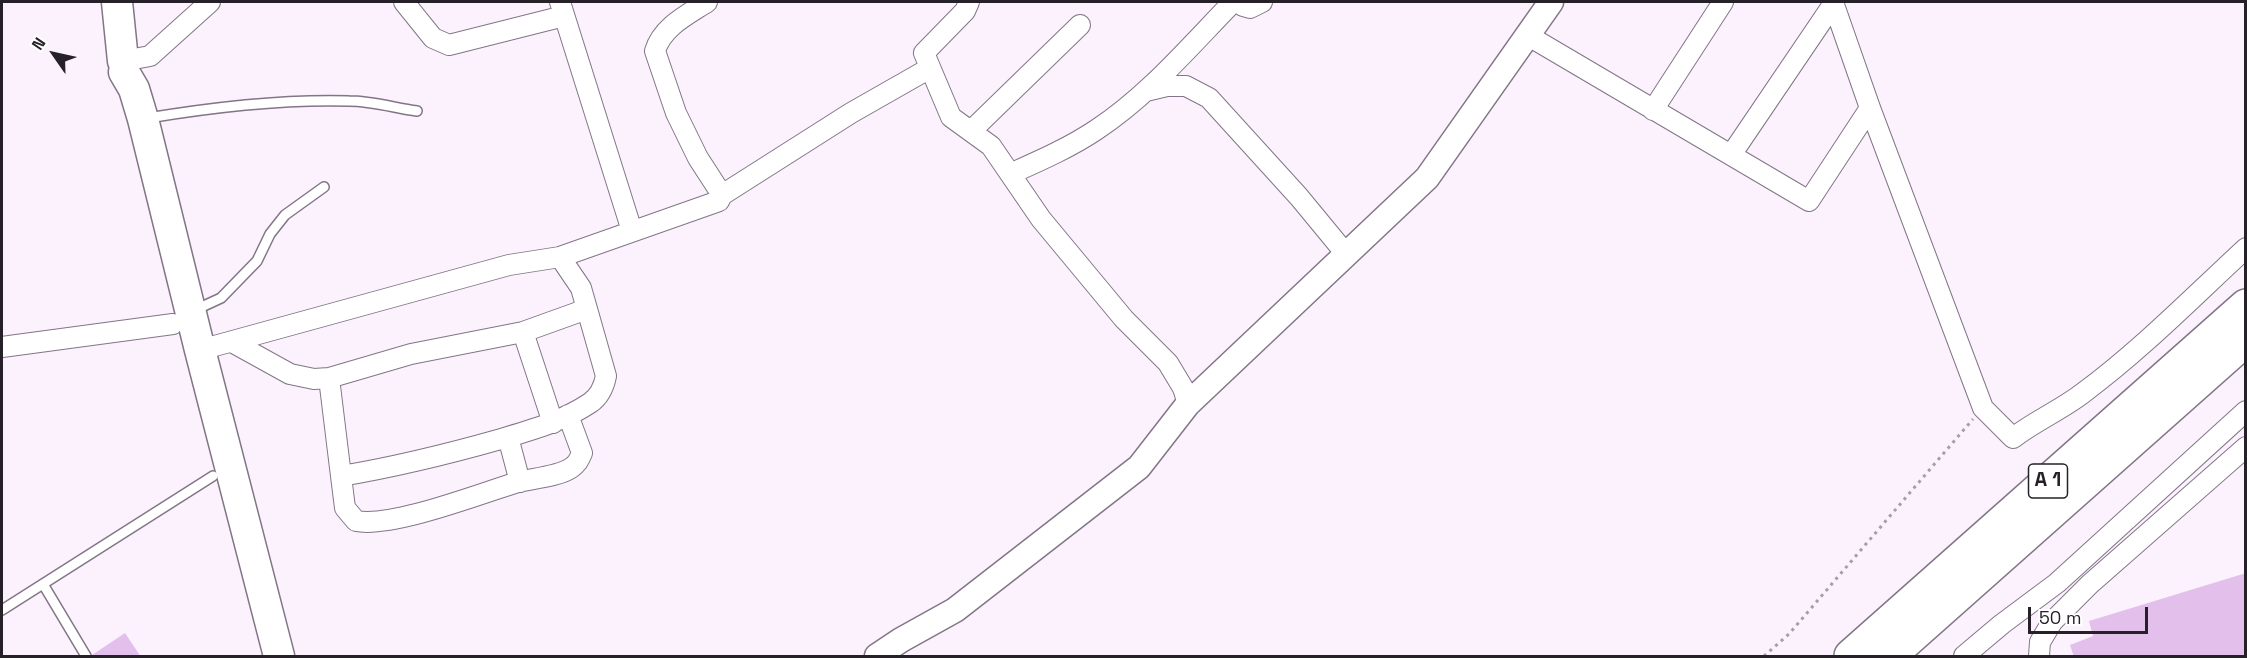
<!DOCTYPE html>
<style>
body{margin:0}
#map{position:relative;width:2247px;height:658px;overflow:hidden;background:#fbf2fe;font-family:"Space Grotesk",sans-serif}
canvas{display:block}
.frame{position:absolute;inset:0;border:3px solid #262028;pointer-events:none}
.north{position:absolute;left:24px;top:24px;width:60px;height:60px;-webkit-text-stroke:4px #fff;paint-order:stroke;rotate:304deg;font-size:16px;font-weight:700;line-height:24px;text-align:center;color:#262028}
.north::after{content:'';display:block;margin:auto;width:21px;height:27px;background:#262028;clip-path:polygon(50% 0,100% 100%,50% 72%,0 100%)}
.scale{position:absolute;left:2028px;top:607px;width:120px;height:27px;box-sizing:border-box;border:3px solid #262028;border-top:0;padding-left:8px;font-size:18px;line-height:21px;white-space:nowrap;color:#262028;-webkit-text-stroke:4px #fff;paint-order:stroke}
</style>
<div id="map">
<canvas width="2247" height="658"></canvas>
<div class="frame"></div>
<div class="north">N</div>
<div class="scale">50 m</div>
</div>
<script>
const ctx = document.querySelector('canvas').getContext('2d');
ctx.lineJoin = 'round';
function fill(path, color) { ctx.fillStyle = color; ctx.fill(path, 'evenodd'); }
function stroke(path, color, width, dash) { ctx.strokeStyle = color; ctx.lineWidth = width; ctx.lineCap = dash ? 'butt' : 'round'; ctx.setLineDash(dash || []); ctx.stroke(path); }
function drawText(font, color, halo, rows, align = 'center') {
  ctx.font = font + ' "Space Grotesk",sans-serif'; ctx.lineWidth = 4.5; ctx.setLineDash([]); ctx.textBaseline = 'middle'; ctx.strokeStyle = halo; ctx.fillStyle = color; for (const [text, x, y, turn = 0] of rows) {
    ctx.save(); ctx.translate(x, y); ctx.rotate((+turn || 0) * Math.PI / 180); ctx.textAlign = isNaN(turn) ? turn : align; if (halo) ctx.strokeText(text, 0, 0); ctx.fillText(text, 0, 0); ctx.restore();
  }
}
const building = new Path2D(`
 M2246,573V657H2074L2070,645L2093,636L2089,621Z
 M125,633L141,657H93L92,655Z`);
const path = new Path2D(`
 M1764,656L1789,634L1973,419`);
const service = new Path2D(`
 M148,118C214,107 282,99 349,101C372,101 395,108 417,111
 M195,310L221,298L257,261L270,234L285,215L324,187
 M43,584L86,656
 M2,610L213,476`);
const minor = new Path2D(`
 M404,2L433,38L449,45L564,16
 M560,2L632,231
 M969,2L965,11L924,53L951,117L991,146L1041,219L1124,319L1168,363L1183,388L1188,404
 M1238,2L1243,6L1250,8L1262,2
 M1833,2L1870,108L1983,408L2013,438C2035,421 2061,410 2083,393C2141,350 2193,297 2246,248
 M1527,35L1809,201L1870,108
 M123,61L150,56L210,2
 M1146,91L1167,86H1186L1209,98L1299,197L1346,254
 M1653,110L1723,2
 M971,131L1080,25
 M1731,155L1834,3
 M1010,174C1039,161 1069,148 1096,130C1148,96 1190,46 1233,2
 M722,195L851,113L930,68
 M523,332L553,423
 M232,342L290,374L314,379L329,378L411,354L523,332L587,309L581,288L560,257
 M2,347L173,324
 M200,350L509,265L560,257L719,201L722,195L698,158L676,113L655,51C662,27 687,15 707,2
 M329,378L341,476C395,467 448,454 501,439C532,430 563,421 590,403C599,397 604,386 606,376L587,309
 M508,437L520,482
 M341,476L345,508L356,521C392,528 479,494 518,482C534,478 557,477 571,468C577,464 579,460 582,453L568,415
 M1964,656L2002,624L2057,583L2246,411
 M2039,656L2040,642L2052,622L2090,584L2246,447`);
const tertiary = new Path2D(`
 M877,656L901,640L955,610L1139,467L1188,404L1427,178L1551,2`);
const primary = new Path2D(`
 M117,2L123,61
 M124,72L134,89L143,119L200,350L279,656`);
const motorway = new Path2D(`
 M1851,656L2246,306
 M1889,656L2246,339`);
const shields = [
 [2048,481,39]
];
const shieldNames = [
 ["A 1",2048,481]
];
fill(building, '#e2c0eb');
stroke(service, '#837587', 12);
stroke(minor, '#837587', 22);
stroke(tertiary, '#837587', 27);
stroke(primary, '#837587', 33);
stroke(motorway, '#837587', 36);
stroke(path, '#a59da8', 3, [3, 4.5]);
stroke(service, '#fff', 9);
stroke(minor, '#fff', 20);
stroke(tertiary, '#fff', 24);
stroke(primary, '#fff', 30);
stroke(motorway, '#fff', 33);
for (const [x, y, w] of shields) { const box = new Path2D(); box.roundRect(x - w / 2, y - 17, w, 34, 4.5); ctx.fillStyle = '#fff'; ctx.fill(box); stroke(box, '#262028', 1.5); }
drawText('bold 20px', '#262028', null, shieldNames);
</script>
